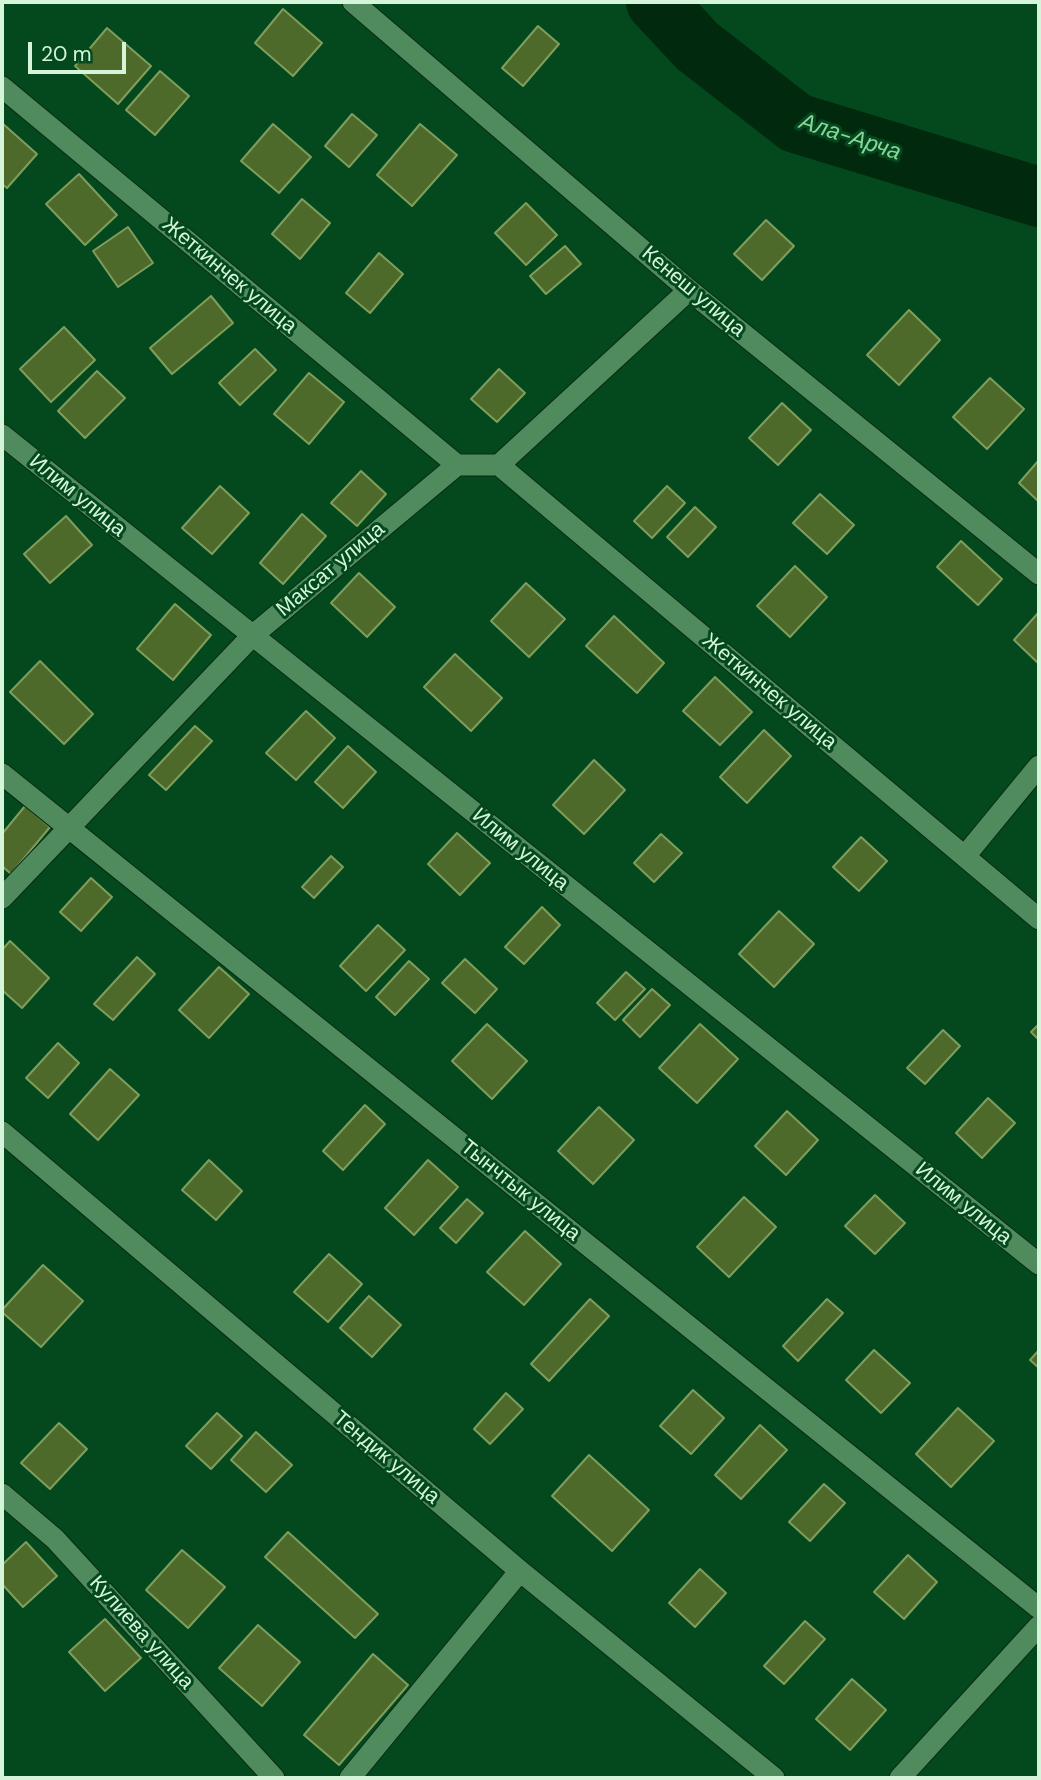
<!DOCTYPE html>
<meta charset="utf-8">
<style>
body{margin:0}
#map{position:relative;width:1041px;height:1780px;overflow:hidden;background:#04491e;font-family:"DM Sans",sans-serif}
canvas{display:block}
.frame{position:absolute;inset:0;border:4px solid #d5f5da;pointer-events:none}
.scale{position:absolute;left:28px;top:42px;width:98px;height:32px;box-sizing:border-box;border:4px solid #d5f5da;border-top:0;padding-left:9px;font-size:21px;line-height:24px;white-space:nowrap;color:#d5f5da;-webkit-text-stroke:5px #04491e;paint-order:stroke}
</style>
<div id="map">
<canvas width="1041" height="1780"></canvas>
<div class="frame"></div>
<div class="scale">20 m</div>
</div>
<script>
const ctx = document.querySelector('canvas').getContext('2d');
ctx.lineJoin = 'round';
function stroke(path, color, width, dash) { ctx.strokeStyle = color; ctx.lineWidth = width; ctx.lineCap = dash ? 'butt' : 'round'; ctx.setLineDash(dash || []); ctx.stroke(path); }
function fill(path, color) { ctx.fillStyle = color; ctx.fill(path, 'evenodd'); }
function drawText(font, color, halo, rows, align = 'center') {
  ctx.font = font + ' "DM Sans",sans-serif'; ctx.lineWidth = 6; ctx.setLineDash([]); ctx.textBaseline = 'middle'; ctx.strokeStyle = halo; ctx.fillStyle = color; for (const [text, x, y, turn = 0] of rows) {
    ctx.save(); ctx.translate(x, y); ctx.rotate((+turn || 0) * Math.PI / 180); ctx.textAlign = isNaN(turn) ? turn : align; if (halo) ctx.strokeText(text, 0, 0); ctx.fillText(text, 0, 0); ctx.restore();
  }
}
const river = new Path2D(`
 M656,2L697,46L796,123L1039,197`);
const building = new Path2D(`
 M283,9L322,43L293,76L255,43Z
 M538,26L559,44L523,86L502,68Z
 M107,28L151,66L118,104L75,66Z
 M160,71L189,96L155,135L126,110Z
 M352,114L377,135L349,167L325,146Z
 M2,123L37,154L7,188L2,184Z
 M273,124L311,157L279,193L241,161Z
 M420,124L457,155L412,206L377,175Z
 M79,174L117,215L85,245L46,204Z
 M302,199L330,223L300,259L272,234Z
 M526,203L557,235L526,265L495,233Z
 M766,220L794,246L762,280L734,254Z
 M128,227L153,263L118,287L93,251Z
 M565,246L581,264L546,294L530,276Z
 M379,253L403,274L370,313L346,293Z
 M211,296L233,323L172,374L150,348Z
 M909,310L940,340L899,385L867,355Z
 M64,327L95,360L51,402L20,369Z
 M255,349L276,370L240,405L219,383Z
 M499,369L525,393L497,422L471,399Z
 M97,371L125,398L85,438L58,411Z
 M309,373L344,402L309,444L274,414Z
 M990,378L1024,409L987,449L953,417Z
 M782,403L811,430L778,465L749,438Z
 M1039,460V502L1019,483Z
 M361,471L386,494L357,526L331,503Z
 M220,486L249,513L212,554L182,528Z
 M667,486L685,503L652,538L634,521Z
 M820,494L854,525L827,554L793,523Z
 M695,507L716,527L688,557L667,537Z
 M302,514L326,536L283,584L260,563Z
 M66,516L92,545L50,583L24,554Z
 M961,541L1002,579L978,605L937,567Z
 M795,566L827,597L790,637L757,606Z
 M359,573L395,607L367,637L331,603Z
 M526,583L565,619L529,657L491,621Z
 M175,604L211,635L173,680L137,649Z
 M1039,612V664L1014,640Z
 M614,616L664,663L637,693L586,646Z
 M455,654L502,698L471,731L424,687Z
 M40,661L93,714L64,744L10,692Z
 M715,677L752,712L720,745L683,711Z
 M306,711L335,738L296,780L266,753Z
 M195,726L212,741L166,790L149,775Z
 M764,730L791,756L747,803L720,777Z
 M348,746L376,772L343,808L315,782Z
 M594,760L625,790L584,834L553,805Z
 M25,806L50,827L11,874L2,866V834Z
 M457,833L490,863L460,895L428,864Z
 M661,834L682,853L654,882L634,863Z
 M861,837L887,861L859,891L833,867Z
 M331,856L343,867L314,898L302,887Z
 M91,878L112,897L81,931L60,912Z
 M542,907L560,925L524,964L505,947Z
 M779,911L814,944L774,987L739,954Z
 M378,925L405,950L366,991L340,966Z
 M10,941L49,978L22,1008L2,990V950Z
 M137,957L155,974L113,1020L94,1004Z
 M465,959L497,989L475,1013L442,983Z
 M409,961L429,979L395,1015L376,997Z
 M219,967L249,994L209,1038L179,1010Z
 M626,972L645,989L615,1020L597,1003Z
 M652,989L670,1005L640,1037L623,1020Z
 M487,1024L527,1061L492,1099L452,1061Z
 M700,1024L738,1059L697,1103L659,1068Z
 M1039,1024V1040L1031,1032Z
 M943,1030L960,1046L925,1084L907,1068Z
 M58,1043L79,1063L48,1098L26,1078Z
 M110,1069L139,1095L98,1140L70,1114Z
 M988,1098L1015,1123L982,1158L956,1133Z
 M365,1105L385,1124L343,1170L323,1151Z
 M599,1107L634,1140L593,1184L558,1151Z
 M787,1111L818,1140L786,1175L755,1146Z
 M209,1160L242,1191L216,1220L182,1190Z
 M428,1160L458,1187L414,1235L385,1208Z
 M875,1195L905,1223L875,1254L845,1226Z
 M744,1197L776,1227L729,1277L697,1247Z
 M467,1199L483,1213L456,1243L440,1228Z
 M525,1231L561,1264L524,1305L487,1272Z
 M329,1254L362,1284L328,1322L294,1292Z
 M43,1265L83,1301L41,1347L2,1312V1310Z
 M369,1296L401,1325L372,1357L340,1328Z
 M590,1299L609,1316L549,1381L531,1364Z
 M827,1299L843,1313L798,1361L783,1346Z
 M874,1350L910,1383L881,1413L846,1380Z
 M1039,1350V1368L1030,1360Z
 M693,1390L724,1418L691,1454L660,1426Z
 M506,1393L523,1409L490,1444L474,1429Z
 M958,1408L994,1441L951,1487L916,1454Z
 M217,1413L242,1436L211,1469L186,1446Z
 M59,1423L87,1449L50,1489L21,1463Z
 M760,1425L787,1450L741,1499L715,1475Z
 M256,1432L292,1465L266,1492L231,1460Z
 M589,1455L649,1510L612,1551L552,1496Z
 M824,1484L845,1503L810,1541L789,1522Z
 M288,1532L378,1614L355,1638L265,1557Z
 M26,1542L57,1576L23,1607L2,1584V1565Z
 M182,1550L225,1587L188,1628L146,1590Z
 M908,1555L937,1582L904,1619L874,1592Z
 M700,1569L726,1593L695,1627L669,1603Z
 M105,1619L141,1658L105,1691L69,1652Z
 M805,1621L825,1639L784,1684L764,1666Z
 M258,1625L300,1662L262,1706L219,1668Z
 M373,1654L408,1685L339,1765L304,1735Z
 M852,1679L886,1710L850,1750L816,1719Z`);
const minor = new Path2D(`
 M353,2L689,290L1039,574
 M2,87L457,465
 M2,435L1039,1264
 M499,465L1039,919
 M2,774L1039,1608
 M965,856L1039,766
 M2,898L252,636L457,465H499L689,290
 M2,1132L520,1571L774,1778
 M2,1494L55,1539L274,1778
 M350,1778L520,1571
 M900,1778L1039,1626`);
const streetNames = [
 ["Жеткинчек улица",229,276,40],
 ["Кенеш улица",693,292,40],
 ["Илим улица",77,496,39],
 ["Максат улица",331,570,-40],
 ["Жеткинчек улица",769,692,40],
 ["Илим улица",520,850,39],
 ["Тынчтык улица",520,1191,39],
 ["Илим улица",963,1204,39],
 ["Тендик улица",386,1458,40],
 ["Кулиева улица",141,1633,48]
];
const waterNames = [
 ["Ала-Арча",850,138,18]
];
stroke(river, '#01290e', 60);
fill(building, '#4e6a2b');
stroke(building, '#7f9e5d', 2);
stroke(minor, '#0a2a13', 23);
stroke(minor, '#4f8b5c', 21);
drawText('21px', '#d5f5da', '#04491e', streetNames);
drawText('italic 23px', '#8ad599', '#04491e', waterNames);
</script>
